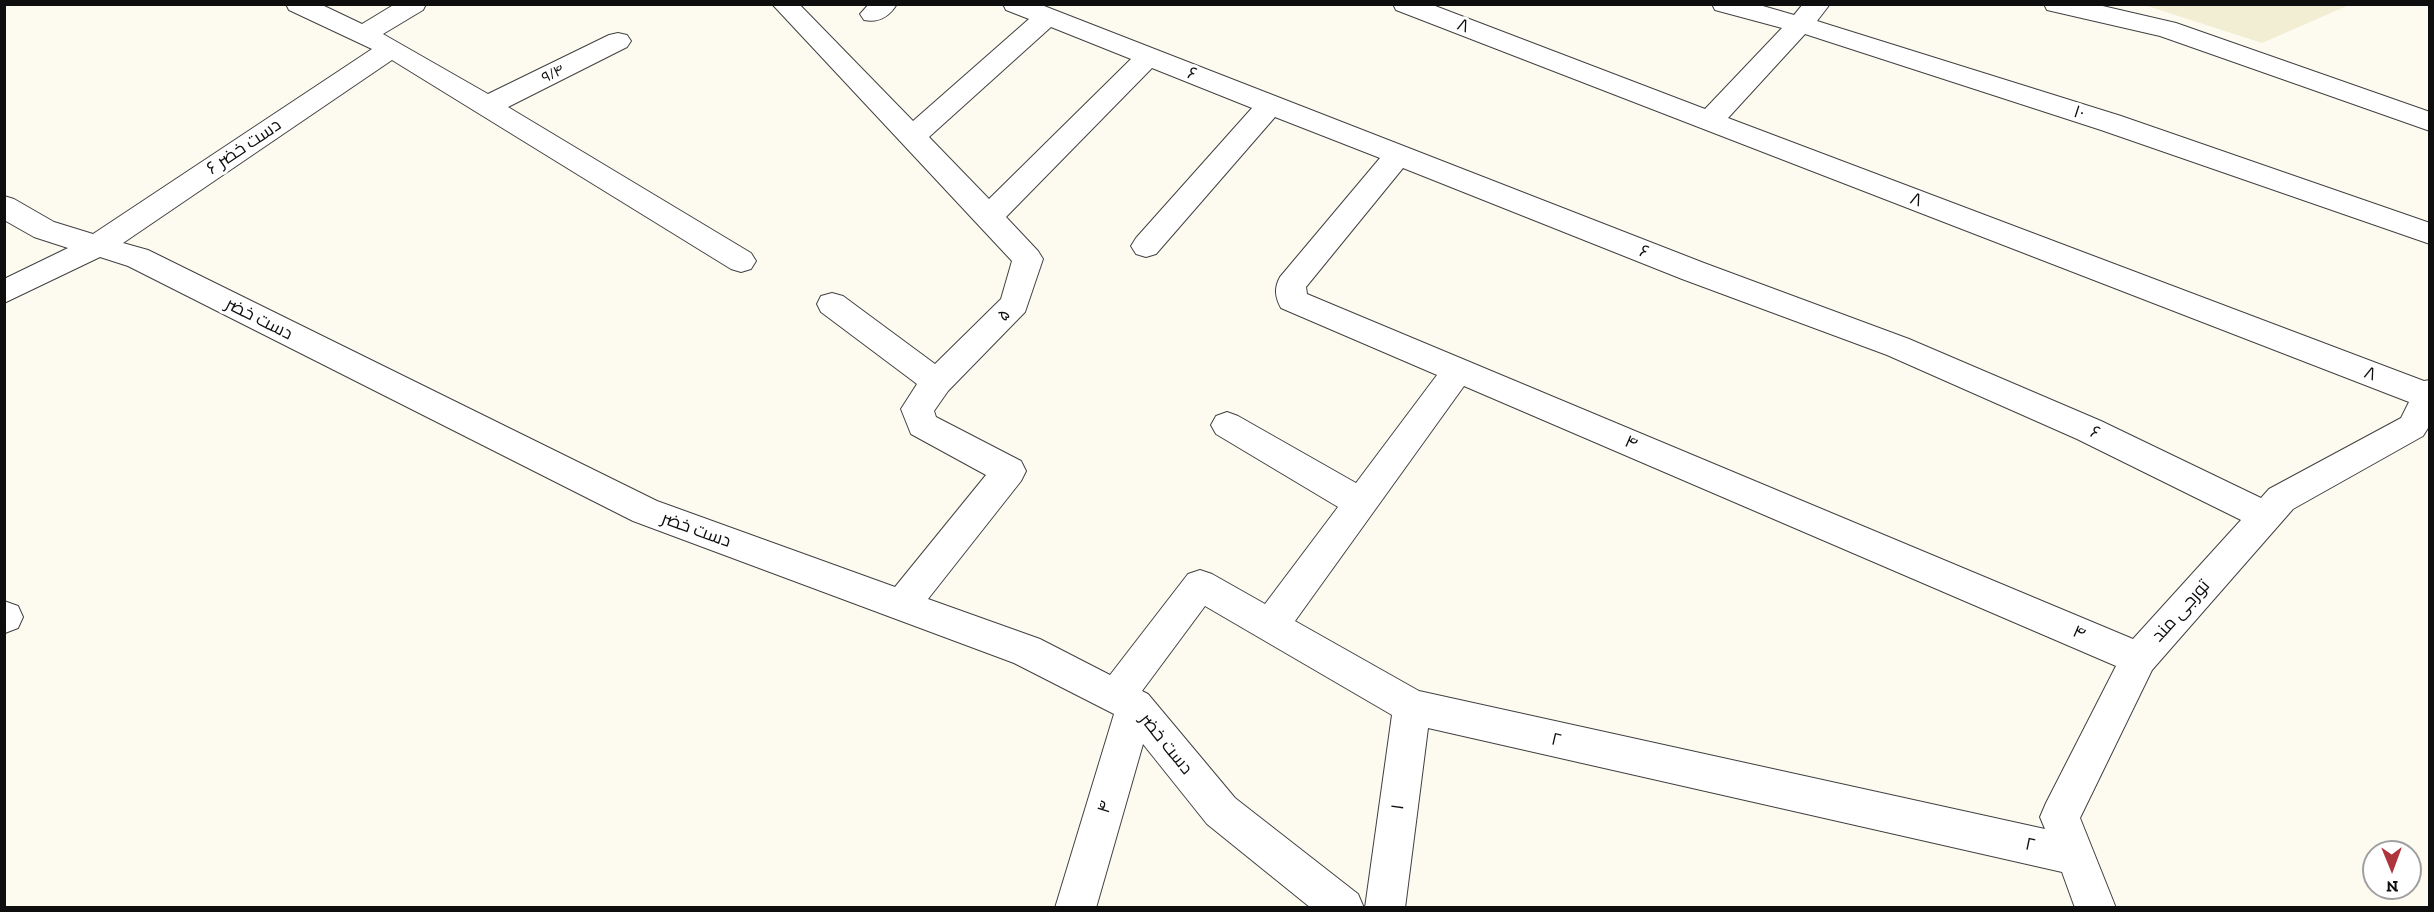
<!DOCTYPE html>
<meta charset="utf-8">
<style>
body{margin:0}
#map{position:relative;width:2434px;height:912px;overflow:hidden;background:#fdfbf0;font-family:"Zilla Slab",serif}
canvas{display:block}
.frame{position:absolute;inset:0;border:6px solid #0e0e0e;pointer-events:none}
.north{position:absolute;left:2362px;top:840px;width:60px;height:60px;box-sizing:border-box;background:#fff;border:2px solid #9f9f9f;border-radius:50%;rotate:179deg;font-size:16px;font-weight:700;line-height:24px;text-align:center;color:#0e0e0e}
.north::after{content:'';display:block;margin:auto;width:21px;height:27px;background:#af353d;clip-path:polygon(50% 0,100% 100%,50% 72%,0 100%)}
</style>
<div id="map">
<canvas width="2434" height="912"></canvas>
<div class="frame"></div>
<div class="north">N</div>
</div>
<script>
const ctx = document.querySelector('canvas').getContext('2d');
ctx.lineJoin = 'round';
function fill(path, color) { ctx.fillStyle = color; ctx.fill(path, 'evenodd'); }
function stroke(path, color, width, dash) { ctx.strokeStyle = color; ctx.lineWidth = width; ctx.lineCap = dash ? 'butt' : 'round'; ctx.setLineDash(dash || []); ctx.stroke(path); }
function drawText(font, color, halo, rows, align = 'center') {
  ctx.font = font + ' "Zilla Slab",Cairo,serif'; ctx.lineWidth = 6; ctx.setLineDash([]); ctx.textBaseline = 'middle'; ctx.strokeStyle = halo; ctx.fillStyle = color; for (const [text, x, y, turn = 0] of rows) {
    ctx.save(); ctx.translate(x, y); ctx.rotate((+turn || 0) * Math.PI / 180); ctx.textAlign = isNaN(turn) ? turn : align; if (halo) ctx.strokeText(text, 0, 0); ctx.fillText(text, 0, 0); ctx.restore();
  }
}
const farmland = new Path2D(`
 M2144,5L2349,4V5L2262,43Z`);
const street = new Path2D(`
 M286,4H320L362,24L395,4H426L423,10L383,34L488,94L609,35L618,33L627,35L631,41L627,47L508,107L751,253L756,261L751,269L741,272L731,269L392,60L123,243L148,250L657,501L895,587L986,475L911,434L901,409L917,384L821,312L817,304L821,296L832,293L843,296L935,364L1001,299L1012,261L772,4H799L913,121L1029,19L1006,10L1003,4H1039L1704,263L1909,339L2101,421L2261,498L2269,489L2401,418L2409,402L1396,10L1393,4H1430L1705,109L1782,28L1715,10L1712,4H1756L1794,15L1803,4H1830L1817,21L2121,116L2430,223V244L2101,130L1805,34L1728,118L2424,381L2430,380V425L2423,436L2293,509L2152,670L2080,818L2116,908H2075L2062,872L1428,728L1405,908H1365L1392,715L1205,606L1142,691L1148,694L1235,798L1358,894L1364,908H1311L1207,824L1143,744L1096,908H1055L1114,714L1014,663L633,521L128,266L100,257L4,303V279L68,248L34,237L4,220V196L14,199L54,222L93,234L372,49L289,10ZM1051,27L1131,59L989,199L929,137ZM1152,68L1252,108L1136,238L1131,246L1136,254L1146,257L1156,254L1275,117L1380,158L1280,277C1274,288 1275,297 1281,308L1437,375L1356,483L1238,416L1227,412L1216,416L1211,425L1216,434L1338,507L1265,604L1212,574L1200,570L1188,574L1110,675L1040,639L928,599L1021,481L1026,471L1021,461L936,417L934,411L948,391L1025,312L1043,259L1038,251L1006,217ZM1403,168L1682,279L1887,355L2077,439L2241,520L2133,639L1307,294L1306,287ZM1464,386L2116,666L2046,803L2040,817L2045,829L1419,691L1295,621Z
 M869,4H897C889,17 879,23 864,20L860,14Z
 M2044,4H2094L2176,23L2430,112V131L2160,36L2047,10Z
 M4,601L18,606L23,617L18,628L5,633Z`);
const farStreetnames = [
 ["۹/۴",553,74,-26]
];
const streetNames = [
 ["۸",1463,26,21],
 ["۶",1192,74,21],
 ["۱۰",2079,113,18],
 ["دست خضر ۶",244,147,-34],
 ["۸",1916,200,21],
 ["۶",1644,252,21],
 ["۵",1004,315,-45],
 ["دست خضر",259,319,27],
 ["۸",2370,374,21],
 ["۶",2095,433,25],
 ["۴",1631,443,23],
 ["دست خضر",696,530,20],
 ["تورجی مند",2181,611,-48],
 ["۴",2079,633,23],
 ["۲",1556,740,13],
 ["دست خضر",1166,744,51],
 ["۴",1105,807,-73],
 ["۱",1398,807,-82],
 ["۲",2030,845,12]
];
fill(farmland, '#f1eed3');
stroke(street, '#414141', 2);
fill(street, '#fff');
drawText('15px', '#0e0e0e', '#fff', farStreetnames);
drawText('18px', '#0e0e0e', '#fff', streetNames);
</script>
